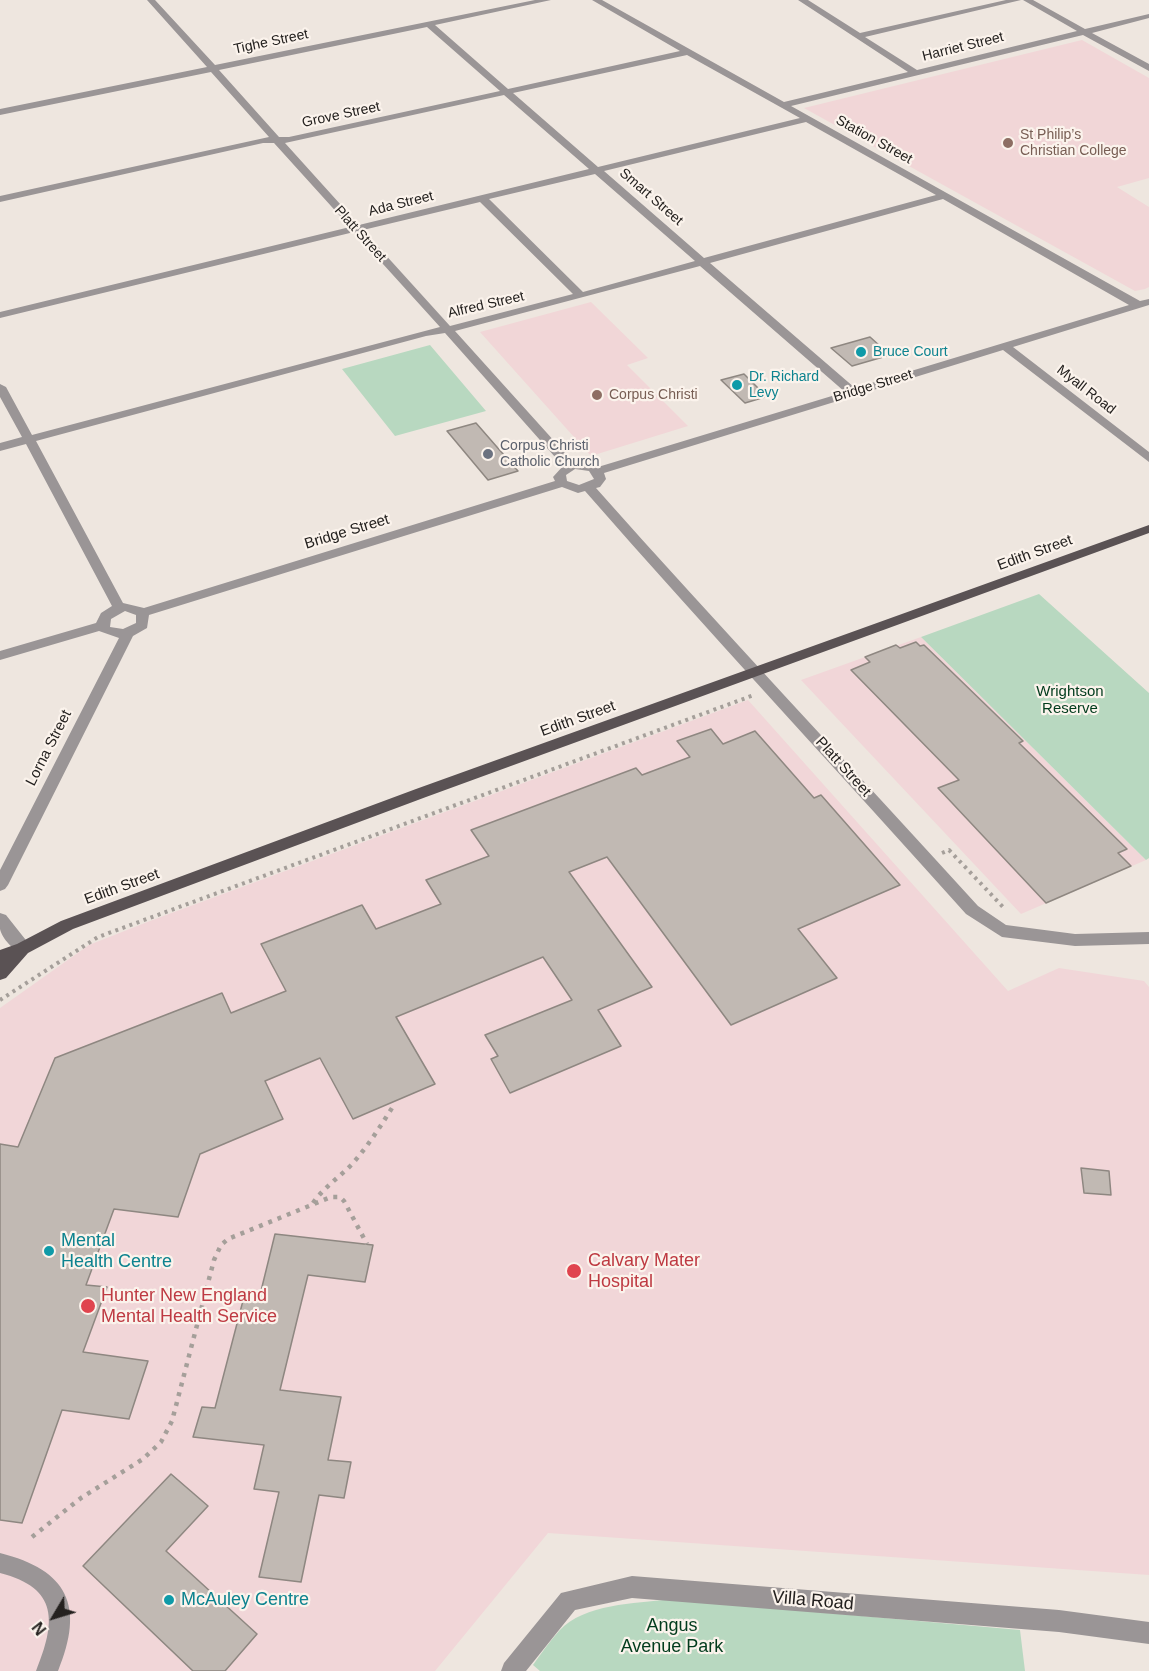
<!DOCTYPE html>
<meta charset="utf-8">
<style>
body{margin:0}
#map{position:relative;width:1149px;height:1671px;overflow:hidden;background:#eee6df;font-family:Helvetica,sans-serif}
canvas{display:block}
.north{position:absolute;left:24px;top:1587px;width:60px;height:60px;-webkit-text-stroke:4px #fbf3ec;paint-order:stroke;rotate:232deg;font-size:16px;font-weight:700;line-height:24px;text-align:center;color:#24211f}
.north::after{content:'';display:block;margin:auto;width:21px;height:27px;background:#24211f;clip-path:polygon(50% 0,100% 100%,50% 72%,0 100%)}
</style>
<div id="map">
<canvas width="1149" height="1671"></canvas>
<div class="north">N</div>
</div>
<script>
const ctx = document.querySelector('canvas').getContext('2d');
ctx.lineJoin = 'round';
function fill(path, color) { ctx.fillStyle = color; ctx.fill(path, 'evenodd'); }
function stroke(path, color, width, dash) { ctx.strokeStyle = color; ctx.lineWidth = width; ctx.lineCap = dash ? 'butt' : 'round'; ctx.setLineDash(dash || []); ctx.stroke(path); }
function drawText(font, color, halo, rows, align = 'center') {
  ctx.font = font + ' Helvetica,sans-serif'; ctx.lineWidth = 4.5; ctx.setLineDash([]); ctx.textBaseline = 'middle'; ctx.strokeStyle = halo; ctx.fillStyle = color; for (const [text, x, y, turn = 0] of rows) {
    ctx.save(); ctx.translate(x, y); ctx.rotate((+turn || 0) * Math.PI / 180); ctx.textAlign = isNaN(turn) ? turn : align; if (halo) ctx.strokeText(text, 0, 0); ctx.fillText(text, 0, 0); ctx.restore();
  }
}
const education = new Path2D(`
 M1082,40L1149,78V178L1117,187L1149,207V287L1145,289L1135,291L804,108Z
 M591,302L648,358L627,365L688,426L591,456L480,332Z`);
const medical = new Path2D(`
 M921,637L1146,860L1021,914L801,680Z
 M748,700L1008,991L1059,968L1144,981L1149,987V1575L548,1533L435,1671H0V1008L89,945L150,921Z`);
const green = new Path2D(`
 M430,345L486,411L395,436L342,369Z
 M1039,594L1149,693V858L1146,860L921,637Z
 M670,1599L1020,1630L1025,1671H540L533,1665C541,1654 549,1642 559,1631C585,1603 634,1604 670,1599Z`);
const building = new Path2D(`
 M870,337L890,355L852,366L831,348Z
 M744,374L764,394L765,397L745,403L721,380Z
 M476,423L510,462L518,471L488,480L447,431Z
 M916,642L920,646L924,645L1023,741L1019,743L1127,849L1118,853L1131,866L1046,903L938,788L959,780L851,670L870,662L865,657L896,645L900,648Z
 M711,729L723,744L755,731L814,798L821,795L900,885L798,929L837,978L731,1025L607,857L569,872L652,987L598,1010L621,1046L510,1093L491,1059L498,1056L485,1035L572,1000L543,957L396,1017L435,1084L353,1119L320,1058L265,1081L283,1119L200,1154L178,1217L114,1209L86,1285L107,1287L83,1352L148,1361L129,1419L62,1410L22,1523L0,1520V1144L18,1147L55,1058L222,993L231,1013L286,991L261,944L362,905L376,929L441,904L426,880L489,856L471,830L636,768L642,775L690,757L677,741Z
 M1081,1168L1109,1171L1111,1195L1084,1193Z
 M275,1234L373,1245L365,1282L308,1275L280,1390L341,1397L328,1460L351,1462L344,1498L319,1495L301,1582L259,1577L279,1492L254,1489L264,1445L193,1437L202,1407L215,1408L245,1293L260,1295Z
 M171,1474L208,1506L166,1551L257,1634L225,1671H193L83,1566Z`);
const pathFar1 = new Path2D(`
 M942,853L949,850L1004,908
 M0,1000L98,937L754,695`);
const path = new Path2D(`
 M313,1203C324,1187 340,1177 353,1163C368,1146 380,1127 392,1108L391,1103
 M32,1537L81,1498L143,1459L161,1442L172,1421L214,1260L221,1245L228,1239L331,1197H340L344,1201L367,1244`);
const minor = new Path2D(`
 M147,0H155L215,65L535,0H551L435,25L508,89L680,51L592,0H602L784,102L908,72L798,0H808L860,33L1006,0H1021L865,37L917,70L1077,31L1023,0H1033L1085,29L1149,14V18L1092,33L1149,64V71L1083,35L791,106L1140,301L1149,299V305L1013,347L1149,452V462L1003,350L604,473L606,479L600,487L596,488C721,629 851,766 978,906L1006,925L1075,934L1149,932V944L1075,946L1002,937L966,914C840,773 710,634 585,491L578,493L562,487L149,615L147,628L133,636L8,885L5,889L0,891V870L119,638L99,631L0,660V651L96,623L101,613L112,606L26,444L0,451V443L22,437L0,397V384L6,387L32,435L440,327L354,232L0,318V312L350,227L274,143H263L0,202V196L269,137L211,72L0,115V109L207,67ZM427,27L500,91L289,137H279L219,70ZM687,55L800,118L598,167L513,93ZM504,95L589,169L359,225L285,143ZM806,122L936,195L704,258L604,171ZM595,174L695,261L583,292L489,199ZM943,199L1129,305L855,388L710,263ZM480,202L573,294L450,326L363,230ZM700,266L845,392L598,467L582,461L574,463L455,331ZM445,333L563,466L553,477L555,481L144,608L123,603L36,441L426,336ZM575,469L589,471L594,479L579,485L567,481L566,475ZM125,611L136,615V623L123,629L110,627L111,619Z
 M0,913L6,915L29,944L31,948L29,952C17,956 2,939 0,929C0,924 0,918 0,913Z
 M0,1553C68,1570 85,1606 58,1671H36C56,1622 59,1588 0,1573Z
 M632,1576L1059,1610L1149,1622V1644L1059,1632L632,1598L575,1610L526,1671H501L504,1663L561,1593Z`);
const major = new Path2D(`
 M1149,525V533L426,797L73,929L28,953L6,978L0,980V950L17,944L61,921L416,789Z`);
const markers = [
 [1008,143,6,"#8d6e63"],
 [861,352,6,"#0f9aa8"],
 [737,385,6,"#0f9aa8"],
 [597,395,6,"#8d6e63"],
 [488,454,6,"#6b7280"],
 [49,1251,6,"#0f9aa8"],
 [574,1271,8,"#e0444e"],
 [88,1306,8,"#e0444e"],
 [169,1600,6,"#0f9aa8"]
];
const farStreetnames = [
 ["Tighe Street",271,42,-12],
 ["Harriet Street",963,47,-14],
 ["Grove Street",341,115,-12],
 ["Station Street",874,140,29],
 ["Smart Street",651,197,41],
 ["Ada Street",401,204,-14],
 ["Platt Street",360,234,48],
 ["Alfred Street",486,305,-13],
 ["Bridge Street",873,386,-17],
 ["Myall Road",1086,390,38]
];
const farEducationnames = [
 ["St Philip’s",1020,135],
 ["Christian College",1020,151],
 ["Corpus Christi",609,395]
];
const farCulturenames = [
 ["Bruce Court",873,352],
 ["Dr. Richard",749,377],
 ["Levy",749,393]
];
const farWorshipnames = [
 ["Corpus Christi",500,446],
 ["Catholic Church",500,462]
];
const streetNames = [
 ["Bridge Street",347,532,-17],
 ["Edith Street",1035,553,-20],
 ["Edith Street",578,719,-20],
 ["Lorna Street",49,748,-63],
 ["Platt Street",843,767,48],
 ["Edith Street",122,887,-20]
];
const parkNames = [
 ["Wrightson",1070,692],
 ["Reserve",1070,709]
];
const nearCulturenames = [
 ["Mental",61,1241],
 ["Health Centre",61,1262],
 ["McAuley Centre",181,1600]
];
const nearHealthnames = [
 ["Calvary Mater",588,1261],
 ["Hospital",588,1282],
 ["Hunter New England",101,1296],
 ["Mental Health Service",101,1317]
];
const nearStreetnames = [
 ["Villa Road",813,1601,5]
];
const nearParknames = [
 ["Angus",672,1626],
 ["Avenue Park",672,1647]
];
fill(education, '#f1d6d7');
fill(medical, '#f1d6d8');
fill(green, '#b8d8c0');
fill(building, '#c1b9b3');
stroke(building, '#8e8781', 1.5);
stroke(pathFar1, '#a59f9a', 4, [3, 4.5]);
stroke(path, '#a59f9a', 4.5, [4, 6]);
fill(minor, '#9a9596');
fill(major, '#5a5254');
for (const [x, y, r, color] of markers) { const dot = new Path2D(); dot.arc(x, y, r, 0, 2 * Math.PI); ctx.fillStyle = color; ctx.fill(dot); stroke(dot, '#fbf3ec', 2); }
drawText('14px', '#24211f', '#fbf3ec', farStreetnames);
drawText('14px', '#785e54', '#fbf3ec', farEducationnames, 'left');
drawText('14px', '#0d838f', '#fbf3ec', farCulturenames, 'left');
drawText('14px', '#5b616d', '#fbf3ec', farWorshipnames, 'left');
drawText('15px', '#24211f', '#fbf3ec', streetNames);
drawText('15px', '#013b1c', '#fbf3ec', parkNames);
drawText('18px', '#0d838f', '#fbf3ec', nearCulturenames, 'left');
drawText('18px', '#be3a42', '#fbf3ec', nearHealthnames, 'left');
drawText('18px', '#24211f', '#fbf3ec', nearStreetnames);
drawText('18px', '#013b1c', '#fbf3ec', nearParknames);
</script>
